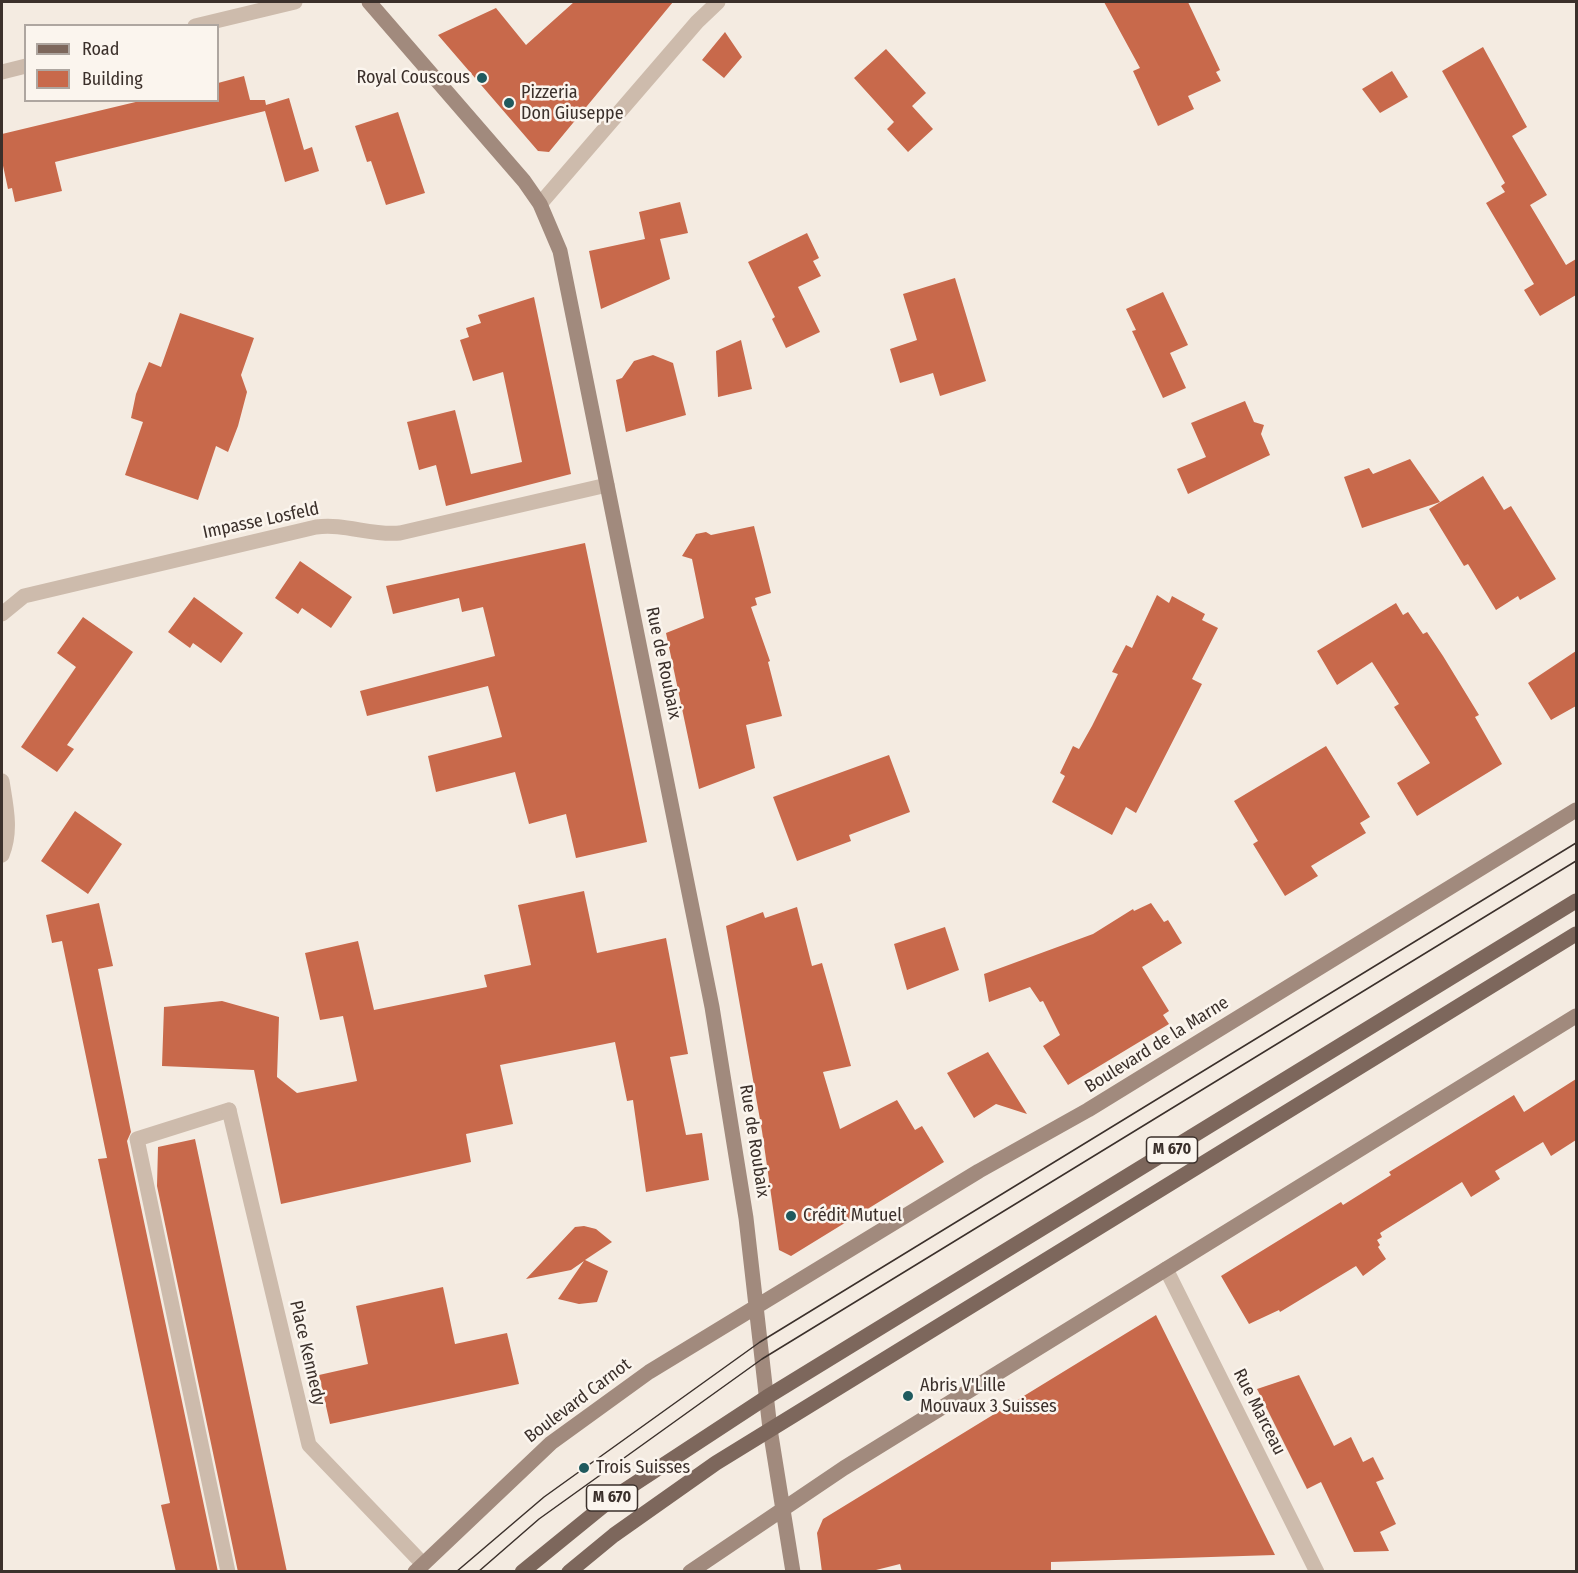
<!DOCTYPE html>
<meta charset="utf-8">
<style>
body{margin:0}
#map{position:relative;width:1578px;height:1573px;overflow:hidden;background:#f4ebe1;font-family:"Fira Sans Condensed",sans-serif}
canvas{display:block}
.frame{position:absolute;inset:0;border:3px solid #3b302b;pointer-events:none}
.legend{position:absolute;left:24px;top:24px;width:195px;height:78px;box-sizing:border-box;background:#fbf5ee;border:2px solid #aea6a0;margin:0;padding:8px 10px;list-style:none;font-size:18px;color:#3b302b}
.legend li{display:flex;align-items:center;gap:12px;height:30px}
.legend b{width:30px;border:2px solid #aea6a0}
</style>
<div id="map">
<canvas width="1578" height="1573"></canvas>
<div class="frame"></div>
<ul class="legend">
<li><b style="height:8px;background:#7d675c"></b>Road</li>
<li><b style="height:16px;background:#c8694b"></b>Building</li>
</ul>
</div>
<script>
const ctx = document.querySelector('canvas').getContext('2d');
ctx.lineJoin = 'round';
function fill(path, color) { ctx.fillStyle = color; ctx.fill(path, 'evenodd'); }
function stroke(path, color, width, dash) { ctx.strokeStyle = color; ctx.lineWidth = width; ctx.lineCap = dash ? 'butt' : 'round'; ctx.setLineDash(dash || []); ctx.stroke(path); }
function drawText(font, color, halo, rows, align = 'center') {
  ctx.font = font + ' "Fira Sans Condensed",sans-serif'; ctx.lineWidth = 5; ctx.setLineDash([]); ctx.textBaseline = 'middle'; ctx.strokeStyle = halo; ctx.fillStyle = color; for (const [text, x, y, turn = 0] of rows) {
    ctx.save(); ctx.translate(x, y); ctx.rotate((+turn || 0) * Math.PI / 180); ctx.textAlign = isNaN(turn) ? turn : align; if (halo) ctx.strokeText(text, 0, 0); ctx.fillText(text, 0, 0); ctx.restore();
  }
}
const building = new Path2D(`
 M574,2H673L549,152L538,151L438,35L496,8L526,45Z
 M1104,2H1188L1220,70L1216,72L1221,81L1188,96L1194,109L1158,126L1133,71L1140,68Z
 M725,32L742,57L724,78L702,60Z
 M1483,47L1527,127L1512,136L1547,195L1530,205L1566,265L1576,259V295L1540,316L1524,290L1534,284L1486,203L1505,192L1501,186L1505,183L1442,71Z
 M886,49L926,93L912,106L933,129L908,152L887,129L894,122L854,78Z
 M1392,71L1408,97L1380,113L1362,89Z
 M244,76L250,100H265L266,105L289,98L304,150L312,147L319,171L285,182L265,111L55,162L62,191L15,202L12,188L8,189L2,161V134L144,100H218V83Z
 M398,112L425,193L386,205L371,161L367,162L355,126Z
 M680,202L688,233L660,239L670,279L601,309L589,251L645,239L639,212Z
 M807,233L819,258L813,261L821,276L798,287L820,332L786,348L772,319L775,317L748,262Z
 M955,278L986,381L940,396L933,373L900,383L890,349L917,340L903,294Z
 M1163,292L1188,345L1170,353L1186,388L1163,398L1132,331L1136,330L1126,309Z
 M534,297L571,474L446,506L436,465L419,470L407,422L455,410L471,474L522,462L503,372L473,381L460,340L469,337L466,328L481,323L478,315Z
 M180,313L254,338L241,375L247,392L238,426L228,452L216,446L198,500L125,475L143,422L131,418L136,394L149,362L161,367Z
 M741,340L752,389L718,397L716,351Z
 M653,355L673,363L686,415L626,432L616,380L622,378L634,361Z
 M1245,401L1254,422L1264,425L1261,434L1270,455L1188,494L1177,469L1206,457L1191,423Z
 M1410,459L1440,502L1362,528L1344,477L1369,468L1373,474Z
 M1483,476L1504,510L1511,506L1556,579L1520,600L1518,596L1496,610L1468,564L1464,566L1429,509Z
 M754,526L771,593L755,598L757,605L751,607L770,661L768,662L782,716L746,725L755,768L699,789L666,633L704,618L692,559L682,556L696,534L706,532L711,535Z
 M585,543L647,842L576,858L566,814L529,824L515,772L436,792L428,756L502,737L488,686L367,716L360,691L495,656L483,607L462,612L459,598L393,614L386,586Z
 M300,561L352,597L331,628L302,608L298,614L275,598Z
 M1157,595L1169,603L1172,596L1205,614L1202,620L1218,628L1192,679L1202,684L1136,813L1126,807L1112,835L1052,802L1065,776L1060,773L1073,746L1079,749L1092,726L1118,674L1112,672L1126,645L1132,648Z
 M194,597L243,633L221,663L193,643L190,648L168,632Z
 M1396,603L1403,615L1408,612L1423,634L1427,632L1443,656L1479,715L1475,717L1502,764L1417,816L1397,783L1430,763L1394,707L1399,704L1372,662L1337,685L1317,651Z
 M83,617L133,652L67,745L74,749L57,772L21,747L76,667L57,653Z
 M1576,651V706L1551,720L1528,683Z
 M1326,746L1370,817L1360,823L1366,833L1311,866L1318,876L1285,896L1253,844L1258,841L1234,801Z
 M889,755L910,812L849,835L851,841L797,861L773,797Z
 M75,811L122,844L88,894L41,861Z
 M584,891L597,953L666,938L688,1054L670,1057L686,1135L702,1133L709,1180L646,1192L633,1100L627,1101L615,1042L500,1065L513,1124L466,1134L471,1162L281,1204L254,1070L162,1066L164,1007L222,1001L279,1017L277,1077L297,1093L357,1081L343,1016L320,1020L305,953L358,941L374,1010L487,987L484,975L531,965L518,905Z
 M99,903L113,966L98,969L131,1132L127,1141L218,1572H176L161,1505L170,1503L98,1159L107,1158L62,941L52,943L46,915Z
 M1151,903L1164,922L1168,920L1182,943L1142,967L1169,1011L1163,1015L1169,1024L1068,1085L1043,1046L1060,1035L1043,1001L1040,1002L1030,987L989,1002L984,974L1093,934L1133,909L1134,911Z
 M797,907L812,966L822,963L851,1066L823,1072L840,1129L897,1100L915,1130L922,1126L944,1162L791,1256L779,1250L762,1131L726,926L763,912L765,918Z
 M945,927L959,970L907,990L894,944Z
 M988,1052L1027,1114L996,1104L974,1118L947,1073Z
 M1576,1079V1140L1551,1156L1543,1142L1495,1171L1500,1179L1471,1197L1462,1182L1380,1233L1382,1237L1377,1240L1380,1245L1378,1247L1386,1259L1363,1276L1356,1266L1280,1312L1279,1310L1249,1324L1221,1276L1341,1202L1343,1205L1391,1175L1389,1172L1514,1095L1524,1112Z
 M195,1139L287,1572H238L157,1186L158,1147Z
 M584,1226L596,1229L612,1242L585,1260L608,1271L597,1302L579,1304L558,1299L584,1261L571,1270L526,1279L575,1227Z
 M443,1287L455,1344L507,1333L519,1384L330,1424L319,1375L368,1364L356,1306Z
 M1156,1315L1275,1555L1051,1562V1572H902L900,1564L868,1572H822L817,1533L823,1519Z
 M1299,1375L1334,1446L1351,1437L1363,1462L1373,1457L1384,1479L1376,1482L1396,1524L1380,1532L1389,1551L1354,1552L1321,1482L1307,1489L1257,1389Z`);
const lane = new Path2D(`
 M228,1572L137,1139L229,1110`);
const street = new Path2D(`
 M195,26L295,2
 M2,72L26,66
 M540,204L697,22L718,2
 M2,614L24,596L316,527C345,523 371,536 400,533L607,485
 M2,781C6,806 12,831 2,855
 M229,1110L309,1445L423,1564
 M1166,1269L1317,1572`);
const secondary = new Path2D(`
 M369,2L524,181L540,204L560,251L712,1007L746,1218L770,1429L793,1572
 M415,1572L551,1443L649,1372L979,1171L1088,1110L1576,810
 M690,1572L844,1468L1576,1016`);
const primary = new Path2D(`
 M522,1572L613,1498L767,1397L1576,901
 M569,1572L614,1535L716,1463L1576,934`);
const tram = new Path2D(`
 M456,1572L544,1497L760,1342L1576,843
 M478,1572L539,1519L762,1359L1576,861`);
const markers = [
 [482,78,6,"#1f5a5e"],
 [509,103,6,"#1f5a5e"],
 [791,1216,6,"#1f5a5e"],
 [908,1396,6,"#1f5a5e"],
 [584,1468,6,"#1f5a5e"]
];
const shields = [
 [1172,1150,51],
 [612,1498,51]
];
const shieldNames = [
 ["M 670",1172,1150],
 ["M 670",612,1498]
];
const poiNames = [
 ["Royal Couscous",470,78,"right"],
 ["Pizzeria",521,93],
 ["Don Giuseppe",521,114],
 ["Crédit Mutuel",803,1216],
 ["Abris V'Lille",920,1386],
 ["Mouvaux 3 Suisses",920,1407],
 ["Trois Suisses",596,1468]
];
const streetNames = [
 ["Impasse Losfeld",261,521,-12],
 ["Rue de Roubaix",663,663,78],
 ["Boulevard de la Marne",1157,1045,-32],
 ["Rue de Roubaix",754,1141,81],
 ["Place Kennedy",307,1353,77],
 ["Boulevard Carnot",578,1401,-37],
 ["Rue Marceau",1259,1412,63]
];
fill(building, '#c8694b');
stroke(lane, '#cdbbac', 15);
stroke(street, '#cdbbac', 15);
stroke(secondary, '#a18a7d', 15);
stroke(primary, '#7d675c', 15);
stroke(tram, '#3b302b', 1.5);
for (const [x, y, r, color] of markers) { const dot = new Path2D(); dot.arc(x, y, r, 0, 2 * Math.PI); ctx.fillStyle = color; ctx.fill(dot); stroke(dot, '#fbf5ee', 2); }
for (const [x, y, w] of shields) { const box = new Path2D(); box.roundRect(x - w / 2, y - 13, w, 26, 4.5); ctx.fillStyle = '#fbf5ee'; ctx.fill(box); stroke(box, '#3b302b', 1.5); }
drawText('bold 16px', '#3b302b', null, shieldNames);
drawText('18px', '#3b302b', '#fbf5ee', poiNames, 'left');
drawText('18px', '#3b302b', '#fbf5ee', streetNames);
</script>
